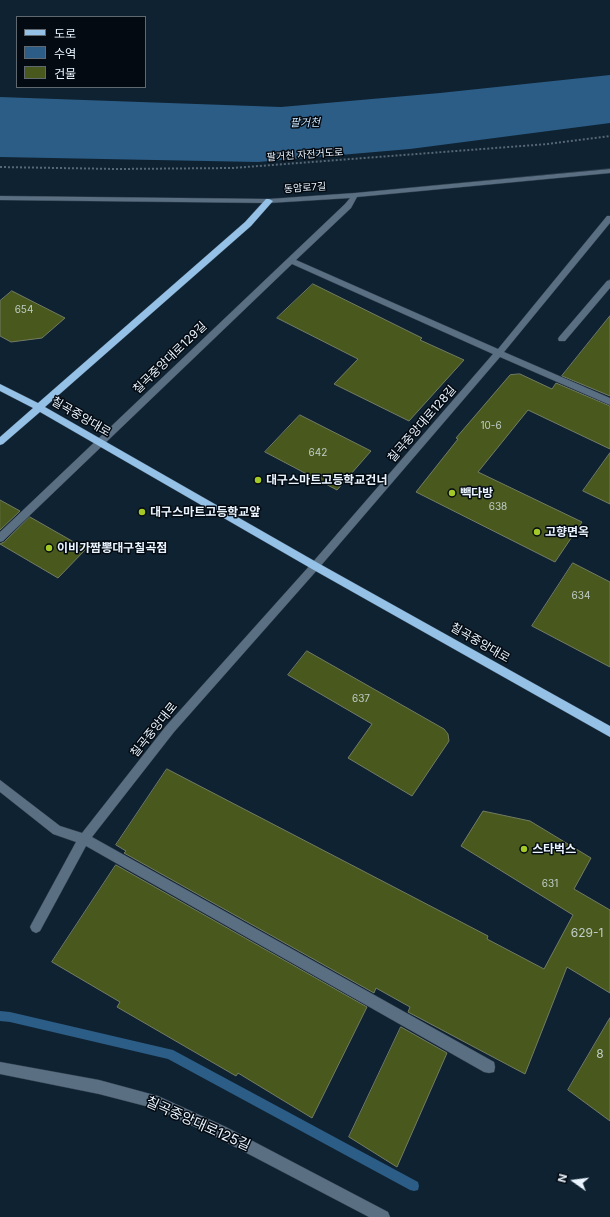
<!DOCTYPE html>
<meta charset="utf-8">
<style>
body{margin:0}
#map{position:relative;width:610px;height:1217px;overflow:hidden;background:#0f2231;font-family:Inter,"Noto Sans KR",sans-serif}
canvas{display:block}
.legend{position:absolute;left:16px;top:16px;width:130px;height:72px;box-sizing:border-box;background:#040a11;border:1px solid #606870;margin:0;padding:5px 7px;list-style:none;font-size:12px;color:#e9f4ff}
.legend li{display:flex;align-items:center;gap:8px;height:20px}
.legend b{width:20px;border:1px solid #606870}
.north{position:absolute;left:554px;top:1161px;width:40px;height:40px;-webkit-text-stroke:3px #040a11;paint-order:stroke;rotate:284deg;font-size:11px;font-weight:700;line-height:16px;text-align:center;color:#e9f4ff}
.north::after{content:'';display:block;margin:auto;width:14px;height:18px;background:#e9f4ff;clip-path:polygon(50% 0,100% 100%,50% 72%,0 100%)}
</style>
<div id="map">
<canvas width="610" height="1217"></canvas>
<ul class="legend">
<li><b style="height:5px;background:#95c1e7"></b>도로</li>
<li><b style="height:11px;background:#2c5d86"></b>수역</li>
<li><b style="height:11px;background:#49591e"></b>건물</li>
</ul>
<div class="north">N</div>
</div>
<script>
const ctx = document.querySelector('canvas').getContext('2d');
ctx.lineJoin = 'round';
function fill(path, color) { ctx.fillStyle = color; ctx.fill(path, 'evenodd'); }
function stroke(path, color, width, dash) { ctx.strokeStyle = color; ctx.lineWidth = width; ctx.lineCap = dash ? 'butt' : 'round'; ctx.setLineDash(dash || []); ctx.stroke(path); }
function drawText(font, color, halo, rows, align = 'center') {
  ctx.font = font + ' Inter,"Noto Sans KR",sans-serif'; ctx.lineWidth = 3; ctx.setLineDash([]); ctx.textBaseline = 'middle'; ctx.strokeStyle = halo; ctx.fillStyle = color; for (const [text, x, y, turn = 0] of rows) {
    ctx.save(); ctx.translate(x, y); ctx.rotate((+turn || 0) * Math.PI / 180); ctx.textAlign = isNaN(turn) ? turn : align; if (halo) ctx.strokeText(text, 0, 0); ctx.fillText(text, 0, 0); ctx.restore();
  }
}
const water = new Path2D(`
 M610,75V123L410,149L258,162L0,157V97L281,107L440,93Z`);
const stream = new Path2D(`
 M0,1011L10,1012L173,1050L418,1182L419,1186L418,1190L414,1191L410,1190L168,1059L10,1022L0,1021Z`);
const building = new Path2D(`
 M313,284L422,338L420,340L464,360L409,421L334,384L358,359L277,318Z
 M12,291L65,318L42,338L11,342L0,336V301Z
 M610,316V396L562,376Z
 M520,374L552,389L556,383L610,406V449L528,410L478,472L582,522L555,562L416,492L458,439L456,438L510,375Z
 M300,415L371,451L337,490L265,452Z
 M610,453V504L583,491Z
 M0,500L20,511L0,530Z
 M30,517L86,549L58,578L0,544L4,542Z
 M573,563L610,582V667L532,626Z
 M307,651L444,729L448,734L449,741L412,796L348,758L372,724L288,675Z
 M167,769L488,936L487,939L544,969L573,915L461,846L483,811L530,821L591,858L574,889L610,910V993L567,967L525,1074L408,1012L410,1007L376,988L374,993L124,853L126,851L116,845Z
 M116,865L367,1007L312,1118L238,1073L236,1076L117,1007L120,1002L52,962Z
 M610,1018V1121L568,1090Z
 M401,1027L447,1053L397,1167L349,1137Z`);
const path = new Path2D(`
 M0,167L117,169L233,168L548,144L610,136`);
const minor = new Path2D(`
 M610,169V173L357,197L351,208L296,260L498,349L607,216H610V223L504,352L610,398V405L500,357L318,569L174,732L92,837L494,1062L495,1067L494,1072L489,1073L484,1072L86,846L40,931L36,933L32,931L30,927L32,923L76,842L53,834L0,792V780L60,826L82,833L166,726L312,563L493,354L292,264L3,541L0,542V532L345,204L350,198L269,203L0,200V196L269,199L355,193Z
 M610,280V288L565,341H559L558,339L559,337L607,281Z
 M0,1062L99,1080L158,1096L226,1127L388,1212L390,1217H369L216,1137L157,1109L99,1094L0,1074Z`);
const major = new Path2D(`
 M266,199H269L273,201L251,226L45,407L318,563L610,726V737L312,569L40,412L3,444L0,445V437L33,408L0,391V384L38,403L245,222Z`);
const markers = [
 [258,480,4,"#a3c926"],
 [452,493,4,"#a3c926"],
 [142,512,4,"#a3c926"],
 [537,532,4,"#a3c926"],
 [49,548,4,"#a3c926"],
 [524,849,4,"#a3c926"]
];
const farStreetnames = [
 ["팔거천 자전거도로",305,155,-4],
 ["동암로7길",305,188,-4]
];
const numberNames = [
 ["654",24,310],
 ["10-6",491,426],
 ["642",318,453],
 ["638",498,507],
 ["634",581,596],
 ["637",361,699],
 ["631",550,884]
];
const farWaternames = [
 ["팔거천",305,123,-1]
];
const streetNames = [
 ["칠곡중앙대로129길",170,358,-44],
 ["칠곡중앙대로",81,417,30],
 ["칠곡중앙대로128길",422,424,-49],
 ["칠곡중앙대로",480,643,30],
 ["칠곡중앙대로",154,730,-51]
];
const poiNames = [
 ["대구스마트고등학교건너",266,480],
 ["빽다방",460,493],
 ["대구스마트고등학교앞",150,512],
 ["고향면옥",545,532],
 ["이비가짬뽕대구칠곡점",57,548],
 ["스타벅스",532,849]
];
const nearNumbernames = [
 ["629-1",587,933],
 ["8",600,1054]
];
const nearStreetnames = [
 ["칠곡중앙대로125길",198,1124,24]
];
fill(water, '#2c5d86');
fill(stream, '#2c5d86');
fill(building, '#49591e');
stroke(building, '#737c63', 1);
stroke(minor, '#2e3f4e', 1);
stroke(major, '#2e3f4e', 1);
stroke(path, '#566775', 2, [2, 2]);
fill(minor, '#5b6f82');
fill(major, '#95c1e7');
for (const [x, y, r, color] of markers) { const dot = new Path2D(); dot.arc(x, y, r, 0, 2 * Math.PI); ctx.fillStyle = color; ctx.fill(dot); stroke(dot, '#040a11', 1.5); }
drawText('10px', '#e9f4ff', '#040a11', farStreetnames);
drawText('10px', '#c1cdc7', null, numberNames);
drawText('italic 11px', '#c7e3fc', '#040a11', farWaternames);
drawText('12px', '#e9f4ff', '#040a11', streetNames);
drawText('bold 12px', '#e9f4ff', '#040a11', poiNames, 'left');
drawText('12px', '#c1cdc7', null, nearNumbernames);
drawText('14px', '#e9f4ff', '#040a11', nearStreetnames);
</script>
